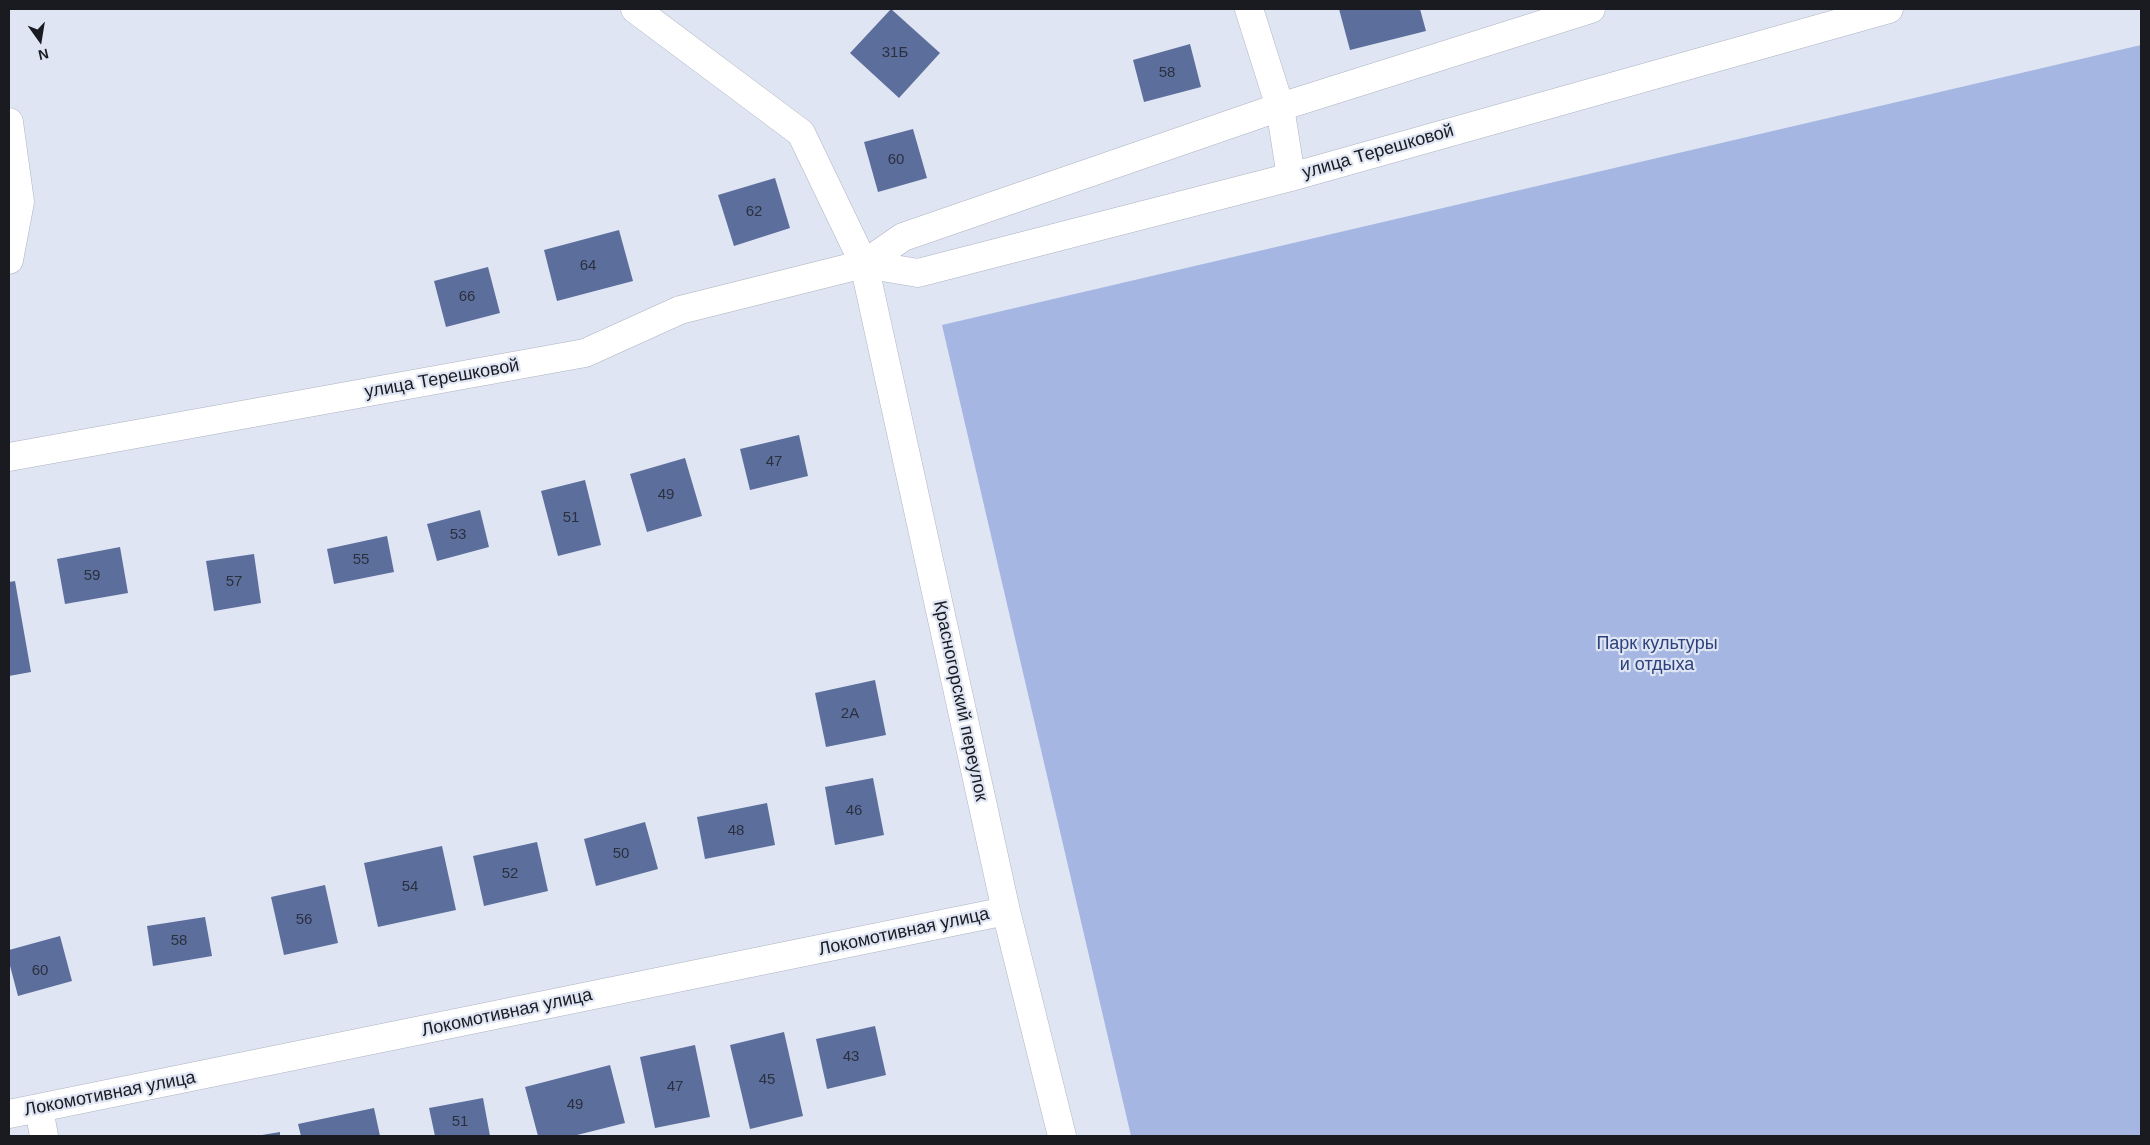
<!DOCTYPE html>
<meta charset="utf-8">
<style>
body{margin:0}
#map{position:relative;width:2150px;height:1145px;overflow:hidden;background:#dfe5f3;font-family:Helvetica,sans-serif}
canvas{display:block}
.frame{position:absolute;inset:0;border:10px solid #191b20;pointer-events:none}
.north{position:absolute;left:15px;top:15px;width:50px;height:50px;-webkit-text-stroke:4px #dfe5f3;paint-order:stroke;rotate:167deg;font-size:14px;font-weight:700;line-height:20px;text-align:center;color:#191b20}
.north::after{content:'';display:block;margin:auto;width:18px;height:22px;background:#191b20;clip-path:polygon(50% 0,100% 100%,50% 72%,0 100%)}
</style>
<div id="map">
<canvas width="2150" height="1145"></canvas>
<div class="frame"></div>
<div class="north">N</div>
</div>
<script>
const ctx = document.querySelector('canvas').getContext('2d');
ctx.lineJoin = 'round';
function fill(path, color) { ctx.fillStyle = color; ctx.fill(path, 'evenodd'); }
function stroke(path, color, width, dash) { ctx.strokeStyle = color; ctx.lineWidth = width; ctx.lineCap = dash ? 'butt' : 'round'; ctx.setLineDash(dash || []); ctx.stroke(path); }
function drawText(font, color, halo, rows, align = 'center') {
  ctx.font = font + ' Helvetica,sans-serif'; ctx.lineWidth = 4.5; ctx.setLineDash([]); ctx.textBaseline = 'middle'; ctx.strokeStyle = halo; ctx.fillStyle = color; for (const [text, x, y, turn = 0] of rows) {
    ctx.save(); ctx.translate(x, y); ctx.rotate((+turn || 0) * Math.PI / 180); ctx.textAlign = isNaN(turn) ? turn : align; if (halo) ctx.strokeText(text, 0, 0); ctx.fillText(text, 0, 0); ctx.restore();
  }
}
const green = new Path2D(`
 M2141,45V1136H1131L942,325Z`);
const building = new Path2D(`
 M891,9L940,53L899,98L850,53Z
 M1339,9H1420L1426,31L1350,50Z
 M1190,44L1201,87L1144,102L1133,60Z
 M913,129L927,178L878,192L864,142Z
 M775,178L790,228L734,246L718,195Z
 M619,230L633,281L557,301L544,250Z
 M488,267L500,313L446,327L434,281Z
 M799,435L808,476L750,490L740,449Z
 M685,458L702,516L647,532L630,474Z
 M585,480L601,545L558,556L541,491Z
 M480,510L489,547L437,561L427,524Z
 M387,536L394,572L334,584L327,549Z
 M120,547L128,593L65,604L57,559Z
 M254,554L261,603L214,611L206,561Z
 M15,581L31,672L9,676V582Z
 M875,680L886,735L826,747L815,693Z
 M873,778L884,835L835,845L825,787Z
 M767,803L775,845L705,859L697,817Z
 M645,822L658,869L596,886L584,839Z
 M537,842L548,891L484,906L473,856Z
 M442,846L456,910L378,927L364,863Z
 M325,885L338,943L284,955L271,897Z
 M205,917L212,956L153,966L147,926Z
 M60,936L72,981L18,996L9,962V950Z
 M875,1026L886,1075L827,1089L816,1039Z
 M784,1032L803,1116L750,1129L730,1045Z
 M695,1045L710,1117L655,1128L640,1057Z
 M610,1065L625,1123L573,1136H538L525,1087Z
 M483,1098L490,1136H435L429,1108Z
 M374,1108L380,1136H301L298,1124Z
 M280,1132V1136H262V1135Z`);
const street = new Path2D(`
 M635,9L801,133L864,264L1006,911L1062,1136
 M1249,9L1280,107L1291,177
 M9,122L20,202L9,260
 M864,264L918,273L1291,177L1889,9
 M9,457L585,353L680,310L864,264L903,237L1280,107L1591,9
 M39,1109L44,1136
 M9,1114L1006,911`);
const numberNames = [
 ["31Б",895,53],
 ["58",1167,73],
 ["60",896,160],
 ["62",754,212],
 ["64",588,266],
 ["66",467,297],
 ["47",774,462],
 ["49",666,495],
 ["51",571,518],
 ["53",458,535],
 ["55",361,560],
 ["59",92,576],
 ["57",234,582],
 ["2А",850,714],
 ["46",854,811],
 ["48",736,831],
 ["50",621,854],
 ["52",510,874],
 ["54",410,887],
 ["56",304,920],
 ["58",179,941],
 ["60",40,971],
 ["43",851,1057],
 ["45",767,1080],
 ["47",675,1087],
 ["49",575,1105],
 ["51",460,1122]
];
const streetNames = [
 ["улица Терешковой",1378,152,-16],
 ["улица Терешковой",442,379,-10],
 ["Красногорский переулок",960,701,78],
 ["Локомотивная улица",904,932,-12],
 ["Локомотивная улица",507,1013,-12],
 ["Локомотивная улица",110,1094,-11]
];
const parkNames = [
 ["Парк культуры",1657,644],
 ["и отдыха",1657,665]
];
fill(green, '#a4b6e1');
fill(building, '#5c6e9c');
stroke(street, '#adb3c1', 29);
stroke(street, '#fff', 28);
drawText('15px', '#2a303f', null, numberNames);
drawText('18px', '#191b20', '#dfe5f3', streetNames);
drawText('18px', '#2c417d', '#dfe5f3', parkNames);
</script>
